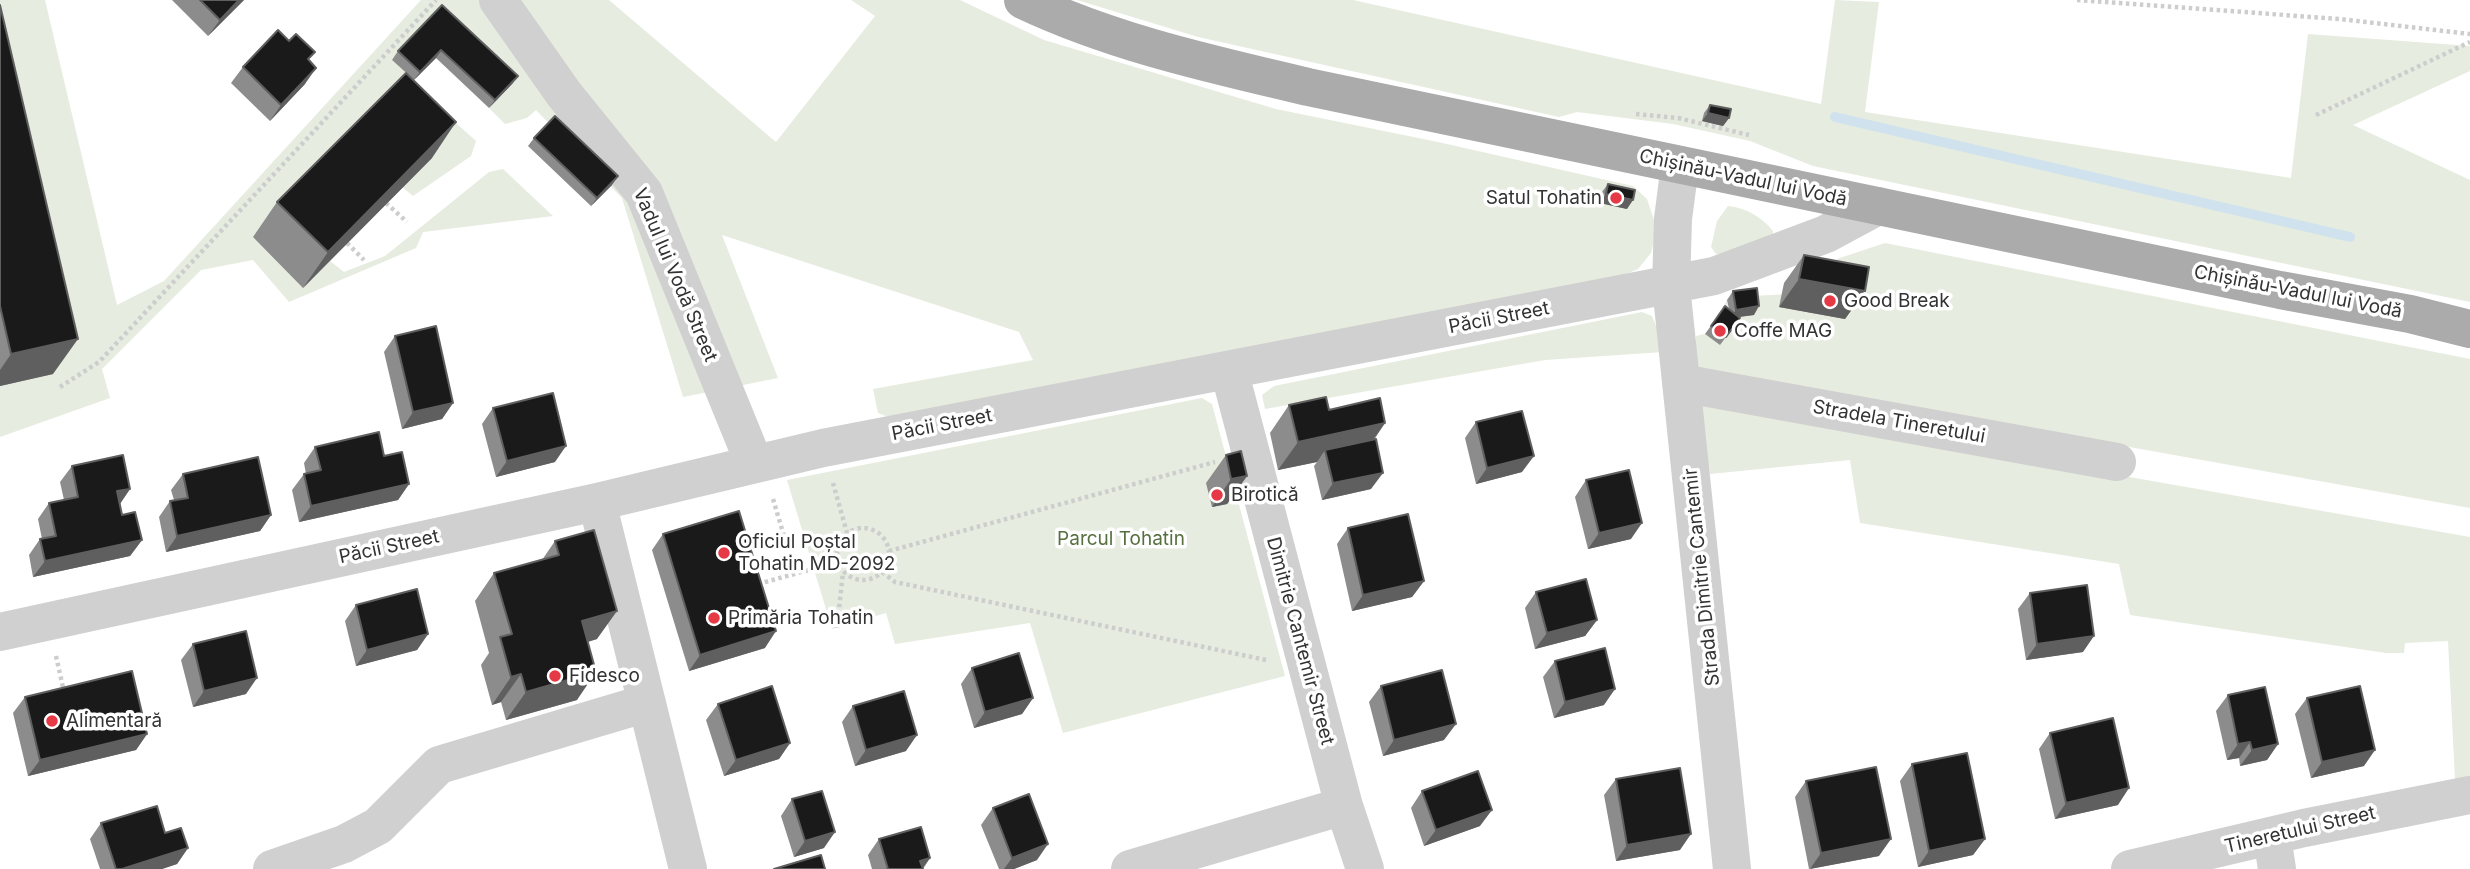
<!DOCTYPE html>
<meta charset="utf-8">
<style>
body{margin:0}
canvas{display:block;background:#fff}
</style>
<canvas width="2470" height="869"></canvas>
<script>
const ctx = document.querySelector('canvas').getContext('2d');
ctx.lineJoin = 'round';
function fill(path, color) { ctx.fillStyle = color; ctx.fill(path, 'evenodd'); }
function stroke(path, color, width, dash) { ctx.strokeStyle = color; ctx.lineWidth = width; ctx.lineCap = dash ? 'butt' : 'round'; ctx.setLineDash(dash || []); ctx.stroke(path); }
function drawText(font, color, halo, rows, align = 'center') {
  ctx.font = font + ' Inter,sans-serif'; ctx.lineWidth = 7; ctx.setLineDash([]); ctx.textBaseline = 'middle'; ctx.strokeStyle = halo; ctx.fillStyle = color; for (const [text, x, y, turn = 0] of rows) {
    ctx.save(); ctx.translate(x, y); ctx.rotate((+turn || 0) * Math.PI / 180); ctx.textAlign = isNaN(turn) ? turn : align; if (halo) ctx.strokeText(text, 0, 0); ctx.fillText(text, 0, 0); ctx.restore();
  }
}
const green = new Path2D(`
 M0,0H45L117,305L164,281L421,0H609L776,142L875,16L851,0H960L1044,40L1276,109L1438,142L1633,186L1647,199L1657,229L1651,253L1638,269L1619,277L891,418L878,413L873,389L1033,360L1019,332L722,235L778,378L683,397L622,198L536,110L527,118L505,124L489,108L512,84L436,13L392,60L410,77L303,287L330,261L344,272L385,256L489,172L503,169L553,216L423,232L416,248L289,302L253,260L201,270L102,369L110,398L0,437V386L53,373L0,145Z
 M1077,0H1353L1821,104L1835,0L1879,2L1865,112L2291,178L2308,34L2470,46V71L2353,125L2470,180V302L1813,166L1750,141L1673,124L1577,112L1559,117L1198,37Z
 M437,106L476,141L471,156L413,196L402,187L431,157Z
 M1728,206C1746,208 1762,217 1773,231L1772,242L1744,253L1716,254L1711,247L1717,221Z
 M1885,243L2470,359V508L1694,369L1696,336L1705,334L1720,345L1719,315L1727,300L1730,318L1751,296L1831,292L1837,259Z
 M1642,312L1652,316L1659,333L1663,352L1545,360L1265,409L1262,395L1274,386Z
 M1202,398L1212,404L1285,676L1063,733L1030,623L895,644L886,613L832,629L787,480Z
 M1698,401L2470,537V778L2455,779L2448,641L2405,643L2404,653H2386L2130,615L2119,564L1860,523L1850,460L1710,474Z`);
const stream = new Path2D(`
 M1835,117L2350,237`);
const path = new Path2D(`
 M2077,0L2340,19L2470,34
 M1636,114L1678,118L1749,135
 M2316,115L2470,42
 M386,203L407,222
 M347,243L364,260
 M60,387L99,362L436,0
 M833,483L847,533
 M773,499L795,573
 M837 554a26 26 0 1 1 52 0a26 26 0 1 1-52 0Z
 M889,551L1215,462
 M882,572L895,582L1266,660
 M758,584L838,562
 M837,628L843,572
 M56,656L64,692`);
const minor = new Path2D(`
 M498,0L564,94L644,193L754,463
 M1680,165L1673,219L1671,286L1732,869
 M1229,370L1344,806L1365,869
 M1681,383L2117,462
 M597,502L688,869
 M0,632L597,502L823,448L1714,276L1826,234L1878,206
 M2272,836L2277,869
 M272,869L344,844L378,826L439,765L647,703
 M1130,869L1344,806
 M2130,869L2304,828L2470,795`);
const major = new Path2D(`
 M1023,0C1114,43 1211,64 1308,87L2280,290L2410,314L2470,329`);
const wall = new Path2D(`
 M172,0H244L208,36Z
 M0,5L53,374L0,386Z
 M442,5L518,76L512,84L489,108L436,58L414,80L392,60L398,51Z
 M309,60L305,84L270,121L231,83L243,67Z
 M1710,105L1729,118L1723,126L1702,121L1704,113Z
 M534,138L612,185L591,206L528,146Z
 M432,158L303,288L253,237L277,202Z
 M1608,184L1627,209L1600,203L1602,192Z
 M1804,255L1865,291L1845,319L1779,307L1784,283Z
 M1733,291L1754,315L1739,317L1740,318L1720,345L1705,334L1725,306L1729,309L1727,300Z
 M395,336L453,403L442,419L402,429L384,352Z
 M1289,405L1329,410L1385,423L1374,440L1371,489L1322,500L1314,466L1317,462L1278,470L1270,433Z
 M493,408L555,462L496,477L482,424Z
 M1476,422L1522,472L1476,484L1465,438Z
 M315,447L384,456L409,484L398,500L299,522L292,490L304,474H306L304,463Z
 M1226,455L1247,476L1227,504L1212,507L1206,483Z
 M72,466L130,489L120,504L122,515L142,540L130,556L33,577L29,555L40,539H42L38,519L49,503L64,500L60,482Z
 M183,474L271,515L260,531L166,552L159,517L170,501L174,500L171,490Z
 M1586,480L1631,539L1588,549L1575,497Z
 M1348,528L1424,581L1412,597L1352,611L1337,544Z
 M663,534L765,648L689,671L652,550Z
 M555,541L597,639L588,642L577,700L506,720L501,702L492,705L481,665L489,653L475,601L494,573L542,560Z
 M1536,592L1597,620L1585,636L1535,649L1525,608Z
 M2030,593L2083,652L2026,660L2018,609Z
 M356,605L428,634L417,650L356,666L345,621Z
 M193,644L246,694L193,707L181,660Z
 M1555,661L1604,705L1554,718L1543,677Z
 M972,668L1033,698L1022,714L974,728L961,684Z
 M1381,686L1444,740L1383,756L1369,702Z
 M2228,695L2278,744L2267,760L2240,766L2239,758L2227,760L2216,711Z
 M25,697L147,734L136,750L28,776L13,713Z
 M2307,698L2364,766L2311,778L2295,714Z
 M718,704L790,743L779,759L724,776L706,720Z
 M853,706L906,751L855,766L842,722Z
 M2050,733L2118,805L2055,819L2039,749Z
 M1912,764L1985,839L1973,855L1918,867L1900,781Z
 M1616,779L1680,850L1616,861L1604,795Z
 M1806,781L1879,856L1809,869L1795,797Z
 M1422,791L1480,826L1424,846L1411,808Z
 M792,799L824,848L794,857L781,816Z
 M993,808L1037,860L1014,869H999L981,825Z
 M101,823L165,833L188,848L177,864L162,869H100L90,839Z
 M879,839L930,858L923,869H872L868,855Z`);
const shadedWall = new Path2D(`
 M239,0H244L208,36L220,20Z
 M441,50L436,58L414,80L420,72Z
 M316,68L305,84L270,121L281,105Z
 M518,76L512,84L489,108L495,100Z
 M1708,113L1729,118L1723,126L1702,121Z
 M456,122L432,158L303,288L328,252Z
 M618,176L612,185L591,206L597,198Z
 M1606,194L1633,200L1627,209L1600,203Z
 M1799,279L1865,291L1845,319L1779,307Z
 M1759,306L1754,315L1730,318L1736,310Z
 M78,339L53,374L0,386V370L11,354Z
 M453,403L442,419L402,429L413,412Z
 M1385,423L1365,451L1325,450L1317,462L1278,470L1298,442Z
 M566,446L555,462L496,477L507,461Z
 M1534,456L1522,472L1476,484L1487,468Z
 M1383,473L1371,489L1322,500L1333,483Z
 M1247,476L1227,504L1212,507L1231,479Z
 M409,484L398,500L299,522L311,506Z
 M130,489L119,505L117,491Z
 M271,515L260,531L166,552L177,536Z
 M1642,523L1631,539L1588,549L1599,533Z
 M142,540L130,556L33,577L45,561Z
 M1424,581L1412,597L1352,611L1363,595Z
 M617,611L597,639L562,649L582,621Z
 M1597,620L1585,636L1535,649L1547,633Z
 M776,631L765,648L689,671L700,655Z
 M428,634L417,650L356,666L367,650Z
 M2094,636L2083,652L2026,660L2037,644Z
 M596,672L577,700L506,720L526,692Z
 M521,674L501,702L492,705L511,677Z
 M257,678L246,694L193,707L204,691Z
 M1615,689L1604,705L1554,718L1565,702Z
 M1033,698L1022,714L974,728L985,712Z
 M1456,724L1444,740L1383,756L1394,740Z
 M147,734L136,750L28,776L40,760Z
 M917,735L906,751L855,766L866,750Z
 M2250,742L2239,758L2227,760L2238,744Z
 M790,743L779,759L724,776L736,760Z
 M2278,744L2267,760L2240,766L2252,750Z
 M2375,750L2364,766L2311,778L2322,762Z
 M2129,788L2118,805L2055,819L2066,803Z
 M1492,810L1480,826L1424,846L1436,830Z
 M835,832L824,848L794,857L805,841Z
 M1691,834L1680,850L1616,861L1627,845Z
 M1891,839L1879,856L1810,869L1821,853Z
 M1985,839L1973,855L1918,867L1929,851Z
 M1048,844L1037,860L1014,869H1004L1012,858Z
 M188,848L177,864L162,869H122Z
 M930,858L922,869L920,861Z`);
const building = new Path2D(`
 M200,0H239L220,20Z
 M0,5L78,339L11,354L0,306Z
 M442,5L518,76L495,100L441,50L420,72L398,51Z
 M278,30L289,41L296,34L315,52L308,59L316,68L281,105L243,67Z
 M406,73L456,122L328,252L277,202Z
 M1710,105L1731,109L1729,118L1708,113Z
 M555,116L618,176L597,198L534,138Z
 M1608,184L1635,190L1633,200L1606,194Z
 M1804,255L1869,267L1865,291L1799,279Z
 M1757,288L1759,306L1736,310L1733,291Z
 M1725,306L1740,318L1726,337L1711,326Z
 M436,326L453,403L413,412L395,336Z
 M553,393L566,446L507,461L493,408Z
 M1326,397L1329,410L1380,398L1385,423L1298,442L1289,405Z
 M1522,411L1534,456L1487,468L1476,422Z
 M379,432L384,456L402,452L409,484L311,506L304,474L321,470L315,447Z
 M1376,439L1383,473L1333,483L1325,450Z
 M1241,451L1247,476L1231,479L1226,455Z
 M123,455L130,489L117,491L122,515L135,512L142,540L45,561L40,539L56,536L49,503L78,497L72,466Z
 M258,457L271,515L177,536L170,501L188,498L183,474Z
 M1629,470L1642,523L1599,533L1586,480Z
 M739,511L776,631L700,655L663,534Z
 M1408,514L1424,581L1363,595L1348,528Z
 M594,530L617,611L582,621L596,672L526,692L521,674L511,677L500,637L512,634L494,573L559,555L555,541Z
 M1586,579L1597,620L1547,633L1536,592Z
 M2087,585L2094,636L2037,644L2030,593Z
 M417,589L428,634L367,650L356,605Z
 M246,631L257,678L204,691L193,644Z
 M1605,648L1615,689L1565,702L1555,661Z
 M1019,653L1033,698L985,712L972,668Z
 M1442,670L1456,724L1394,740L1381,686Z
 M132,671L147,734L40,760L25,697Z
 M772,686L790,743L736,760L718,704Z
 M2360,686L2375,750L2322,762L2307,698Z
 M2265,687L2278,744L2252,750L2250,742L2238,744L2228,695Z
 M904,691L917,735L866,750L853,706Z
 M2113,718L2129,788L2066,803L2050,733Z
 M1967,753L1985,839L1929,851L1912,764Z
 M1876,767L1891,839L1821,853L1806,781Z
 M1680,768L1691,834L1627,845L1616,779Z
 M1478,771L1492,810L1436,830L1422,791Z
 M822,791L835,832L805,841L792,799Z
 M1029,794L1048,844L1012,858L993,808Z
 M157,806L165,833L181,828L188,848L122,869H116L101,823Z
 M921,827L930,858L920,861L923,869H888L879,839Z
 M821,855L825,869H774Z`);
const markers = [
 [1616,198,7,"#e63946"],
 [1830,301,7,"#e63946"],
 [1720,331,7,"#e63946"],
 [1217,495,7,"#e63946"],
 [724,553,7,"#e63946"],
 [714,618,7,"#e63946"],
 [555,676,7,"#e63946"],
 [52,721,7,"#e63946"]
];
const streetNames = [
 ["Chișinău-Vadul lui Vodă",1743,178,12],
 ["Vadul lui Vodă Street",675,275,67],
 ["Chișinău-Vadul lui Vodă",2298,292,11],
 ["Păcii Street",1499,318,-11],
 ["Stradela Tineretului",1899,422,10],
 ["Păcii Street",942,425,-11],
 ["Păcii Street",389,547,-12],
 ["Strada Dimitrie Cantemir",1702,577,-96],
 ["Dimitrie Cantemir Street",1300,641,75],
 ["Tineretului Street",2300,830,-13]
];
const poiNames = [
 ["Satul Tohatin",1602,198,"right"],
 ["Good Break",1844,301],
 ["Coffe MAG",1734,331],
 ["Birotică",1231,495],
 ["Oficiul Poștal",738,542],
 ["Tohatin MD-2092",738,564],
 ["Primăria Tohatin",728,618],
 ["Fidesco",569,676],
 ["Alimentară",66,721]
];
const parkNames = [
 ["Parcul Tohatin",1121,539]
];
fill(green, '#e6ecdf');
stroke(stream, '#cfe2ee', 10);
stroke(path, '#cdcdcd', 4.5, [3.5, 3.5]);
stroke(minor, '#d0d0d0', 38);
stroke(major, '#ababab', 38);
fill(wall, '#8c8c8c');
fill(shadedWall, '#5f5f5f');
fill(building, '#1a1a1a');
stroke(building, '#5f5f5f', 2);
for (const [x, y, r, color] of markers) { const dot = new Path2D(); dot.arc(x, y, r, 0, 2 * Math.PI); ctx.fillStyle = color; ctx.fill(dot); stroke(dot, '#fff', 2.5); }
drawText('19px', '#333', '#fff', streetNames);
drawText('19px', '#333', '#fff', poiNames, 'left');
drawText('19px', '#56703f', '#fff', parkNames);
</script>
